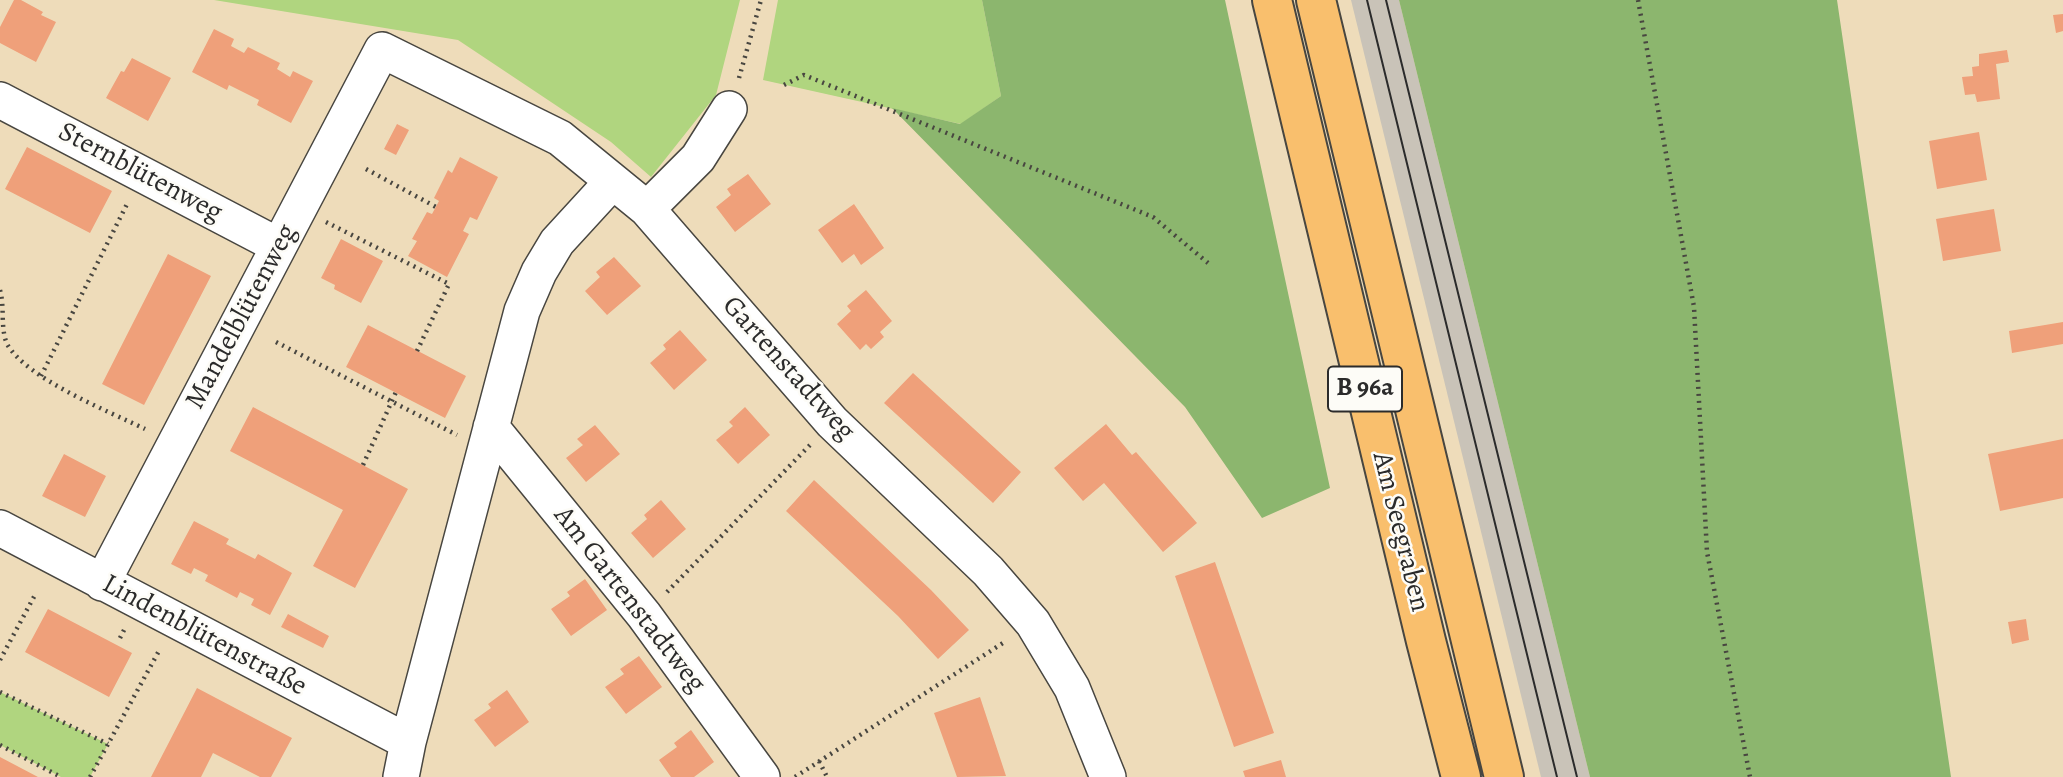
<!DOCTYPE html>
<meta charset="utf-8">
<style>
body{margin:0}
canvas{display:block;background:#eedcba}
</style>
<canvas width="2063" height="777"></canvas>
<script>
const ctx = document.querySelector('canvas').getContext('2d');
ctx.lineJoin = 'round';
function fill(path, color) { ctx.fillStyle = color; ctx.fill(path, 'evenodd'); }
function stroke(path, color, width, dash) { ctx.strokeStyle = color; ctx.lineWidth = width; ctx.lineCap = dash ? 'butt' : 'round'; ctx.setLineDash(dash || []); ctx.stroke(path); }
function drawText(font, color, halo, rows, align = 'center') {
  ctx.font = font + ' Alegreya,serif'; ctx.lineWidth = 5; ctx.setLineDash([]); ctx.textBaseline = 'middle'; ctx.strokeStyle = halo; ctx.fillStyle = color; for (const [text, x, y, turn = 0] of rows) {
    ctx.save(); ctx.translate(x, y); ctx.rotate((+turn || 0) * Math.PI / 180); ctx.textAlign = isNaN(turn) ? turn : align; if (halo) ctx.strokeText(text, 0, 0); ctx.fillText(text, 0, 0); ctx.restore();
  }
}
const industrial = new Path2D(`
 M1351,0H1399L1590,777H1541Z`);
const green = new Path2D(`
 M214,0H740L716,95L651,177L611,142L458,40Z
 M778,0H982L1001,96L961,124L763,80Z
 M0,692L108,744L90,777H61L0,745Z`);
const forest = new Path2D(`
 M982,0H1225L1330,488L1262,518L1185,407L892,108L960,124L1001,96Z
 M1399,0H1837L1951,777H1590Z`);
const building = new Path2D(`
 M14,0H21L43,12L41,15L56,22L36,62L0,43V27Z
 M2063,14V31L2056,33L2053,15Z
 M214,29L234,39L231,46L244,53L248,47L280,63L277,69L290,77L293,71L313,81L291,123L257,105L259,100L229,85L227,90L192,72Z
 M2007,50L2009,62L1996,64L2000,99L1977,102L1975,94L1965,95L1962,77L1973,76L1972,67L1979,66V54Z
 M132,58L171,78L148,121L106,98L121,71L124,72Z
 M397,124L409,130L396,155L384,149Z
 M1979,132L1987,180L1937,189L1929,141Z
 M27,147L112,191L90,233L5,189Z
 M460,157L498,177L477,220L470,217L463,231L469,234L447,277L408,256L417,241L412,239L427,212L432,214L439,201L434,198L448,170L452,173Z
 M748,174L771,204L735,232L716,207L731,195L727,189Z
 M854,204L884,248L861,265L854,254L842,263L818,230Z
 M1994,209L2001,251L1943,261L1936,219Z
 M341,239L383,261L361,303L334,289L335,285L321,278Z
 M168,254L211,276L144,405L102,384Z
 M614,257L641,286L607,315L585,291L600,277L596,272Z
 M866,290L892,321L880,332L884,337L871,349L866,344L860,350L837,324L851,311L847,306Z
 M2063,322V344L2012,353L2009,331Z
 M368,325L466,376L445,418L346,367Z
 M680,330L707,360L674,390L650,363L666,349L663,345Z
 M913,373L1021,472L993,503L884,403Z
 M253,407L408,489L355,588L313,566L343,510L230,451Z
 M745,407L770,435L738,464L716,440L733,426L729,422Z
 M1106,424L1132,455L1136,452L1197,523L1163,552L1104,483L1083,501L1054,468Z
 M595,425L620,454L586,482L566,458L583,445L577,439Z
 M2063,439V498L2000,511L1988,454Z
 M64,454L106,476L85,517L42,496Z
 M814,480L931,590L969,630L938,659L898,616L786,511Z
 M661,500L686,529L653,558L631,533L647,519L644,515Z
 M194,521L229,539L226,544L255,559L258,554L292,573L270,615L251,605L254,599L240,592L237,598L205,581L208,575L194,568L191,574L171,564Z
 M1215,562L1274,733L1234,747L1175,576Z
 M585,579L607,610L571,636L551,609L570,596L567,592Z
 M48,609L132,653L109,697L25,652Z
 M288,614L329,636L323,648L281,627Z
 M2026,619L2029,640L2012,644L2008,622Z
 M639,656L662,687L626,714L605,687L624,674L620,669Z
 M197,688L292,738L271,777H260L213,753L201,777H151Z
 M507,690L529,722L495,747L474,720L491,708L488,704Z
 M980,697L1006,776L957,777L934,713Z
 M691,730L714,762L694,777H671L659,760L677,747L674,743Z
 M0,757L38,777H0Z
 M1281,760L1286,777H1245L1243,771Z`);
const path = new Path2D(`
 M1638,0L1694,307L1707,552L1750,777
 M739,78L761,0
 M784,85L804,75L1153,217L1208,263
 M366,169L436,207
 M326,222L449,284L417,351
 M0,290C5,308 0,327 7,344C27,379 108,411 145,429
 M276,342L457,435
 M41,376L128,202
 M363,465L396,392
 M667,592L810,445
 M120,638L125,628
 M0,660L36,593
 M0,692L108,744
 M0,745L61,777
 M819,761L827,777
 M90,777L160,649
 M795,777L1006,641`);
const minor = new Path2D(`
 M0,100L279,246
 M647,209L698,158L729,109
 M491,427L644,615L762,777
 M0,528L408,742
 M102,583L382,50L560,138L647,209L832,422L988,571L1033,623L1072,688L1108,777
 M401,777L408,742L522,311L539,272L557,242L612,182`);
const major = new Path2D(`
 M1272,0L1426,641L1461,777
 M1316,0L1504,777`);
const tram = new Path2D(`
 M1367,0L1557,777
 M1386,0L1577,777`);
const shields = [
 [1365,389,74]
];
const shieldNames = [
 ["B 96a",1365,389]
];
const streetNames = [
 ["Sternblütenweg",140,173,28],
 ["Mandelblütenweg",242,317,-62],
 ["Gartenstadtweg",788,369,48],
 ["Am Seegraben",1400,532,76],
 ["Am Gartenstadtweg",629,600,52],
 ["Lindenblütenstraße",204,636,28]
];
fill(industrial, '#c9c3b8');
fill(green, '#b0d57f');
fill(forest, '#8cb66e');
fill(building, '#efa07a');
stroke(minor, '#484640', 38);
stroke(major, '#484640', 42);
stroke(path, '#484640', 4.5, [2, 5]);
stroke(minor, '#fff', 35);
stroke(major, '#f9bf6d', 38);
stroke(tram, '#2b2b2b', 2);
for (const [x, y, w] of shields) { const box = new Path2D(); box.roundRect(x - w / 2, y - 22.5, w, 45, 5); ctx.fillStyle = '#fdfcf7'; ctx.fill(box); stroke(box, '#2b2b2b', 2); }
drawText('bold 26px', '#2b2b2b', null, shieldNames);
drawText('28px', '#2b2b2b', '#fdfcf7', streetNames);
</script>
